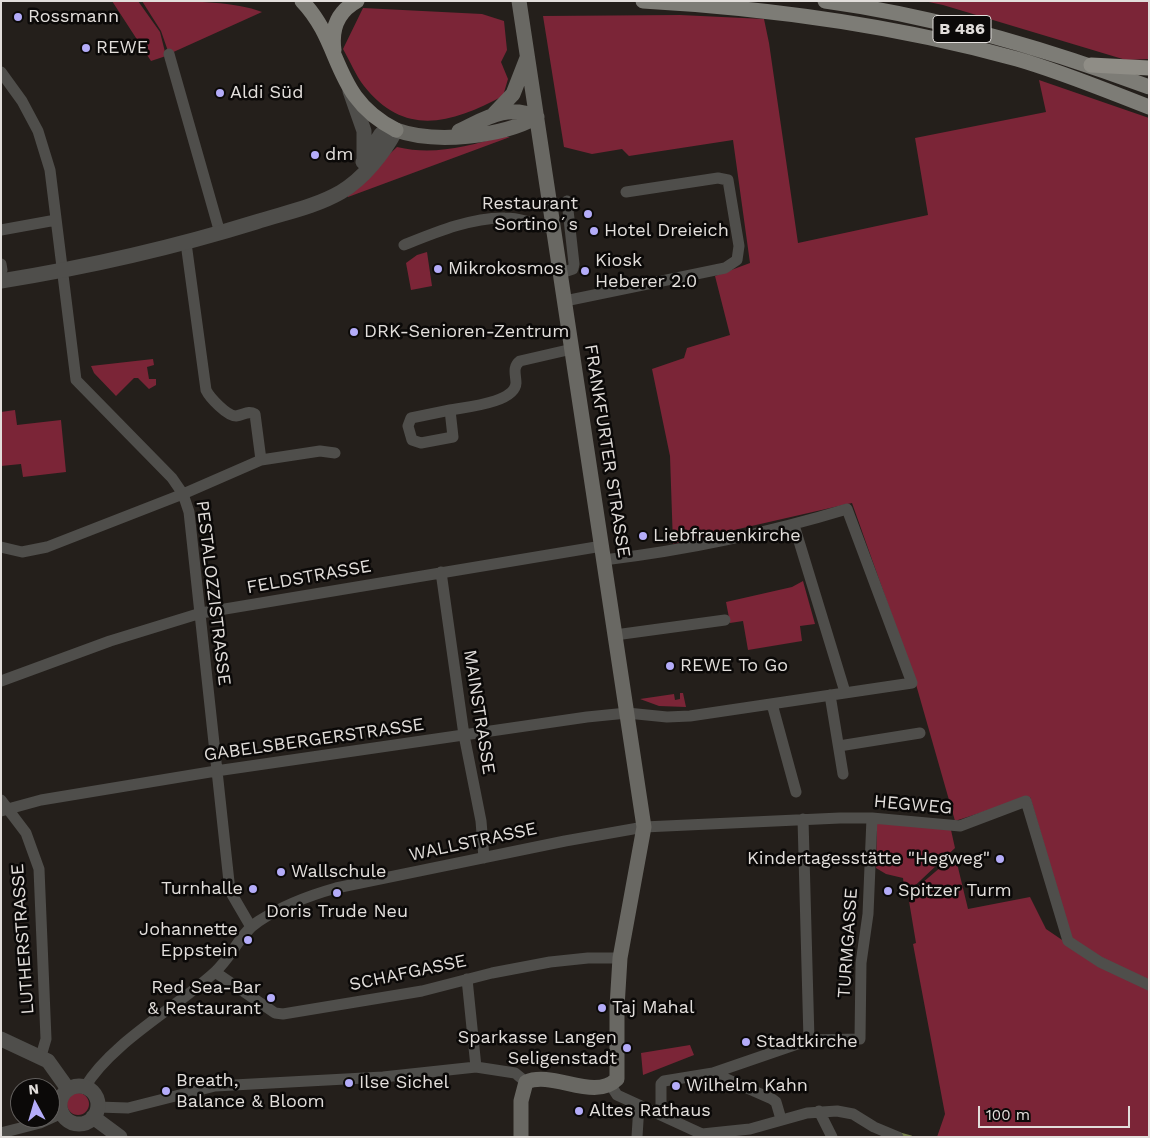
<!DOCTYPE html>
<meta charset="utf-8">
<style>
body{margin:0}
#map{position:relative;width:1150px;height:1138px;overflow:hidden;background:#241f1b;font-family:"Work Sans",sans-serif}
canvas{display:block}
.frame{position:absolute;inset:0;border:2px solid #e2dedb;pointer-events:none}
.north{position:absolute;left:10px;top:1078px;width:50px;height:50px;box-sizing:border-box;background:#0b0908;border:1px solid #615e5c;border-radius:50%;rotate:354deg;font-size:14px;font-weight:700;line-height:20px;text-align:center;color:#e2dedb}
.north::after{content:'';display:block;margin:auto;width:18px;height:22px;background:#b4acf9;clip-path:polygon(50% 0,100% 100%,50% 72%,0 100%)}
.scale{position:absolute;left:978px;top:1106px;width:152px;height:22px;box-sizing:border-box;border:2px solid #e2dedb;border-top:0;padding-left:6px;font-size:15px;line-height:18px;white-space:nowrap;color:#e2dedb;-webkit-text-stroke:4px #0b0908;paint-order:stroke}
</style>
<div id="map">
<canvas width="1150" height="1138"></canvas>
<div class="frame"></div>
<div class="north">N</div>
<div class="scale">100 m</div>
</div>
<script>
const ctx = document.querySelector('canvas').getContext('2d');
ctx.lineJoin = 'round';
function fill(path, color) { ctx.fillStyle = color; ctx.fill(path, 'evenodd'); }
function stroke(path, color, width, dash) { ctx.strokeStyle = color; ctx.lineWidth = width; ctx.lineCap = dash ? 'butt' : 'round'; ctx.setLineDash(dash || []); ctx.stroke(path); }
function drawText(font, color, halo, rows, align = 'center') {
  ctx.font = font + ' "Work Sans",sans-serif'; ctx.lineWidth = 5; ctx.setLineDash([]); ctx.textBaseline = 'middle'; ctx.strokeStyle = halo; ctx.fillStyle = color; for (const [text, x, y, turn = 0] of rows) {
    ctx.save(); ctx.translate(x, y); ctx.rotate((+turn || 0) * Math.PI / 180); ctx.textAlign = isNaN(turn) ? turn : align; if (halo) ctx.strokeText(text, 0, 0); ctx.fillText(text, 0, 0); ctx.restore();
  }
}
const green = new Path2D(`
 M112,1H138L160,32L166,56L151,61Z
 M142,1C177,1 232,0 262,12L169,54L161,31Z
 M924,1H1149V59L1126,60L943,5Z
 M363,8L482,14L504,21L507,50L501,62L508,79L503,96C452,123 405,138 364,86C356,76 350,61 343,49Z
 M680,15L764,19L769,43L798,243L928,215L915,138L1046,112L1039,80L1149,118V981L1097,955L1072,939L1030,797L955,821L915,681L852,503L673,544L670,456L652,369L684,358L687,348L730,335L715,276L750,263L733,140L629,156L622,149L592,154L564,147L543,16Z
 M502,137H510L348,197L347,194L397,147C434,156 466,146 502,137Z
 M427,252L432,286L411,290L406,263L417,255Z
 M153,359L154,365L147,367L149,379H156V385L149,389L138,378H134L116,396L94,373L91,366Z
 M15,410L17,425L61,420L66,472L23,477L21,464L1,466V412Z
 M803,581L815,624L800,626L802,641L748,650L743,621L730,623L726,602L792,587Z
 M680,693H683L686,707L659,706L640,699L674,694L675,700L680,699Z
 M877,822L951,830L955,848L905,895L903,878L886,874L876,868Z
 M955,855L968,909L1030,897L1046,929L1071,946L1149,988V1137H937L945,1114L913,944L916,943L908,895Z
 M690,1045L694,1055L643,1075L641,1053Z
 M67 1104a11 11 0 1 1 22 0a11 11 0 1 1-22 0Z`);
const stream = new Path2D(`
 M900,1134L911,1137`);
const minor = new Path2D(`
 M169,54L220,233
 M1,72L22,101L38,131L50,170L76,380L172,478L183,494L189,512L230,891L251,927
 M1,230L56,220
 M404,245C434,233 472,217 505,218C521,218 539,225 554,230
 M1,264L2,270
 M561,273L573,269L574,264L567,201
 M565,301L725,268L737,260L739,246L728,180L718,178L626,192
 M450,410C465,407 515,403 516,383C516,375 512,367 520,361L572,349
 M450,410L453,437L421,443L412,440L408,426L411,418Z
 M261,460L320,451L335,453
 M794,525L845,692
 M1,547L22,552L47,547L183,494L261,460L255,414C248,410 244,415 236,416C227,416 210,398 206,390L186,243
 M441,572L464,735L481,821L484,858
 M615,635L725,620
 M1,681L110,641L201,613L602,546
 M830,695L843,774
 M772,704L796,792
 M839,746L920,733
 M1,800L26,833L39,869L46,1039L41,1056
 M1,811L41,800L216,771L587,717L627,713L667,717L690,716L912,683L847,509C768,533 687,550 604,560
 M803,819L809,1040
 M215,972L275,1013L283,1014L422,991L492,973L550,962L588,958H620
 M467,979L476,1067
 M713,1073L772,1099L776,1102L781,1119
 M610,1084L617,1095L702,1134L750,1129L807,1113L837,1111L853,1114L874,1127L898,1137
 M85,1087C111,1043 176,1008 215,972C232,957 240,933 259,921C282,906 311,895 336,888L565,841L644,827L840,818H872L960,826L1026,801L1068,941L1100,962L1149,985
 M98,1107L128,1108L215,1086L383,1077L476,1067L515,1073L526,1082
 M819,1111L832,1137
 M661,1115V1084L664,1081L713,1073L809,1040L860,1039L861,963L868,914L872,818
 M1,1133L40,1123L62,1113
 M637,1137L639,1105`);
const tertiary = new Path2D(`
 M350,91L364,131V158
 M363,162L381,134L396,130
 M1,281C88,267 172,248 256,222C284,213 315,207 341,192C363,179 384,153 396,130
 M1,1039L48,1061L68,1089
 M60 1105a19 19 0 1 1 38 0a19 19 0 1 1-38 0Z
 M93,1117L120,1137`);
const secondary = new Path2D(`
 M519,1L644,827L620,958L617,1007V1079C594,1102 553,1070 526,1082L521,1101V1137
 M494,114L513,94L527,58
 M396,130C435,144 501,137 537,117
 M459,131C487,118 506,104 537,117`);
const primary = new Path2D(`
 M302,1C344,45 331,97 396,130
 M643,1C769,8 894,25 1017,59C1062,72 1105,90 1149,107
 M825,1C936,16 1044,48 1149,87
 M334,50C331,29 337,12 357,1`);
const motorway = new Path2D(`
 M1091,65L1149,68`);
const markers = [
 [18,17,5,"#b4acf9"],
 [86,48,5,"#b4acf9"],
 [220,93,5,"#b4acf9"],
 [315,155,5,"#b4acf9"],
 [588,214,5,"#b4acf9"],
 [594,231,5,"#b4acf9"],
 [438,269,5,"#b4acf9"],
 [585,271,5,"#b4acf9"],
 [354,332,5,"#b4acf9"],
 [643,536,5,"#b4acf9"],
 [670,666,5,"#b4acf9"],
 [1000,859,5,"#b4acf9"],
 [281,872,5,"#b4acf9"],
 [253,889,5,"#b4acf9"],
 [888,891,5,"#b4acf9"],
 [337,893,5,"#b4acf9"],
 [248,940,5,"#b4acf9"],
 [271,998,5,"#b4acf9"],
 [602,1008,5,"#b4acf9"],
 [746,1042,5,"#b4acf9"],
 [627,1048,5,"#b4acf9"],
 [349,1083,5,"#b4acf9"],
 [676,1086,5,"#b4acf9"],
 [166,1091,5,"#b4acf9"],
 [579,1111,5,"#b4acf9"]
];
const shields = [
 [962,29,58]
];
const shieldNames = [
 ["B 486",962,29]
];
const poiNames = [
 ["Rossmann",28,17],
 ["REWE",96,48],
 ["Aldi Süd",230,93],
 ["dm",325,155],
 ["Restaurant",578,204,"right"],
 ["Sortino´s",578,225,"right"],
 ["Hotel Dreieich",604,231],
 ["Kiosk",595,261],
 ["Heberer 2.0",595,282],
 ["Mikrokosmos",448,269],
 ["DRK-Senioren-Zentrum",364,332],
 ["Liebfrauenkirche",653,536],
 ["REWE To Go",680,666],
 ["Kindertagesstätte \"Hegweg\"",990,859,"right"],
 ["Wallschule",291,872],
 ["Turnhalle",243,889,"right"],
 ["Spitzer Turm",898,891],
 ["Doris Trude Neu",337,912,"center"],
 ["Johannette",238,930,"right"],
 ["Eppstein",238,951,"right"],
 ["Red Sea-Bar",261,988,"right"],
 ["& Restaurant",261,1009,"right"],
 ["Taj Mahal",612,1008],
 ["Sparkasse Langen",617,1038,"right"],
 ["Seligenstadt",617,1059,"right"],
 ["Stadtkirche",756,1042],
 ["Breath,",176,1081],
 ["Balance & Bloom",176,1102],
 ["Ilse Sichel",359,1083],
 ["Wilhelm Kahn",686,1086],
 ["Altes Rathaus",589,1111]
];
const streetNames = [
 ["FRANKFURTER STRASSE",607,451,81],
 ["FELDSTRASSE",309,577,-10],
 ["PESTALOZZISTRASSE",213,593,83],
 ["MAINSTRASSE",479,712,81],
 ["GABELSBERGERSTRASSE",314,740,-8],
 ["HEGWEG",913,805,5],
 ["WALLSTRASSE",473,842,-12],
 ["LUTHERSTRASSE",23,939,-94],
 ["TURMGASSE",848,943,-86],
 ["SCHAFGASSE",408,973,-12]
];
fill(green, '#7b2537');
stroke(stream, '#717c48', 3);
stroke(minor, '#4f4e4b', 11);
stroke(tertiary, '#4f4e4b', 15);
stroke(secondary, '#696863', 15);
stroke(primary, '#7d7c76', 15);
stroke(motorway, '#8f8d86', 15);
for (const [x, y, r, color] of markers) { const dot = new Path2D(); dot.arc(x, y, r, 0, 2 * Math.PI); ctx.fillStyle = color; ctx.fill(dot); stroke(dot, '#0b0908', 2); }
for (const [x, y, w] of shields) { const box = new Path2D(); box.roundRect(x - w / 2, y - 13.5, w, 27, 4); ctx.fillStyle = '#0b0908'; ctx.fill(box); stroke(box, '#e2dedb', 1); }
drawText('bold 16px', '#e2dedb', null, shieldNames);
drawText('18px', '#e2dedb', '#0b0908', poiNames, 'left');
drawText('18px', '#e2dedb', '#0b0908', streetNames);
</script>
